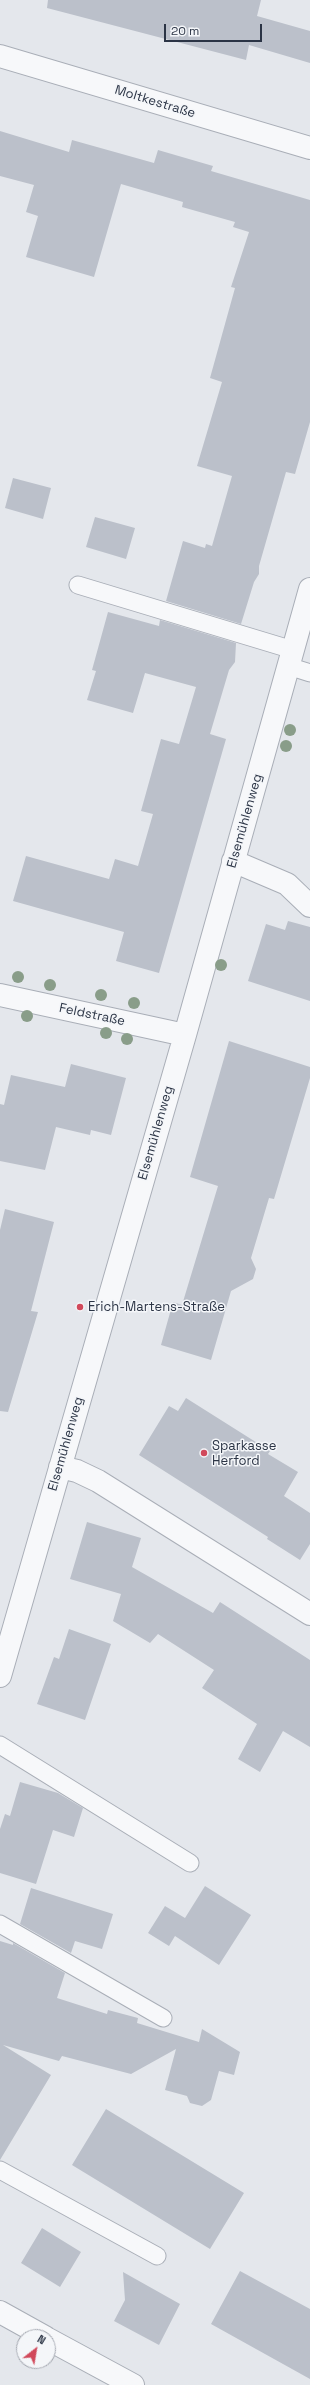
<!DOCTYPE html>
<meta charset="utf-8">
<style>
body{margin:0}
#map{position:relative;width:310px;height:2385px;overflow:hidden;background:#e4e7ec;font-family:"Space Grotesk",sans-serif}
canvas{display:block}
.north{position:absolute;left:16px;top:2329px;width:40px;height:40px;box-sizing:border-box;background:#f4f6f9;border:1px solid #a4a8b1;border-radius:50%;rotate:31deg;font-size:11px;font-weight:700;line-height:16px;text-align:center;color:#2b3445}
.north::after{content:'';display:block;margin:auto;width:14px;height:18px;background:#d1495b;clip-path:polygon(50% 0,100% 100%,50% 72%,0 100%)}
.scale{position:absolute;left:164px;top:24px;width:98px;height:18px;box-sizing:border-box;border:2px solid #2b3445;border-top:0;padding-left:5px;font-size:12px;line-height:14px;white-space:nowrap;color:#2b3445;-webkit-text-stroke:3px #f4f6f9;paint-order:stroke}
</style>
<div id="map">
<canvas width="310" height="2385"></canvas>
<div class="north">N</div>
<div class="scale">20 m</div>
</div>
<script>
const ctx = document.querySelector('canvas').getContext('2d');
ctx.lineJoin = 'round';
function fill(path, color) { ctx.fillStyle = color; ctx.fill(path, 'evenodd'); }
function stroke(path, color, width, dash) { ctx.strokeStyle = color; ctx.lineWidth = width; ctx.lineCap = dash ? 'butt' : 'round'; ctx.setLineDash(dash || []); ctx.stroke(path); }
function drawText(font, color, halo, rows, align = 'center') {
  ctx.font = font + ' "Space Grotesk",sans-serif'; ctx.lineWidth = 3; ctx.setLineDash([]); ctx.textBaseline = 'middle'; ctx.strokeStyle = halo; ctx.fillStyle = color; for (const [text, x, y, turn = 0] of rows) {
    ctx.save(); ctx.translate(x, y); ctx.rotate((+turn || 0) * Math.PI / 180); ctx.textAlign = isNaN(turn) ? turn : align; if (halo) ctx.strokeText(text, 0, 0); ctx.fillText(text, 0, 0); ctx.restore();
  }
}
const building = new Path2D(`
 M48,0H261L257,16L310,31V63L249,45L246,60L47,8Z
 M0,131L69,152L72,140L154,163L158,150L213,166L211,171L310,200V422L295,474L286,472L259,566V574L254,582L241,624L166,601L183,541L205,548L206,544L212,546L232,476L197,466L222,382L210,378L235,288L231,287L249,232L233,227L235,222L182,207L183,202L121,184L94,277L26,257L38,216L26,212L34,185L0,176Z
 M13,478L51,488L43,519L5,508Z
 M95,517L135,528L126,559L86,547Z
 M108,612L159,626L160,620L236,643L235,662L229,670L210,734L226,739L159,973L116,961L124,932L13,901L26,856L109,879L115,859L138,866L153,814L141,811L161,739L179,744L196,687L145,673L133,713L87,700L96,671L92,670Z
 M288,921L310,927V1001L248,981L266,924L285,930Z
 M229,1041L310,1067V1078L274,1199L269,1198L251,1258L256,1269L253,1279L231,1291L211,1360L161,1345L173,1302L182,1305L218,1186L190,1177Z
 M71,1064L126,1078L111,1135L91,1130L90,1135L56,1127L45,1170L0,1161V1104L4,1105L11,1075L65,1087Z
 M5,1209L54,1222L31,1311L38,1312L8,1412L0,1411V1230Z
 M186,1398L270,1451L268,1454L298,1472L284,1496L310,1513V1544L300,1560L267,1539L268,1537L139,1455L169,1406L178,1411Z
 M87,1522L141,1538L132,1567L213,1613L220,1602L310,1660V1747L283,1731L260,1772L238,1759L257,1724L202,1688L214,1670L158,1634L150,1643L113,1621L121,1594L70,1579Z
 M69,1629L111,1644L85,1720L37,1704L54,1657L59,1659Z
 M20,1782L58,1793L83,1808L74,1837L53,1830L36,1884L0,1873V1829L5,1814L10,1816Z
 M205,1886L251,1915L219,1965L175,1936L169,1946L148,1933L165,1906L185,1918Z
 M31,1888L113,1914L102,1949L75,1941L71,1953L20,1924Z
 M0,1941L13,1945V1943L65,1973L57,1998L107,2014L108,2010L138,2018L137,2023L199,2042L202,2029L240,2052L234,2075L219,2071L211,2100L202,2106L190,2103L187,2096L165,2090L176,2049L131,2074L62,2056L59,2061L3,2045L51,2075L0,2160Z
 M106,2109L244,2193L210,2249L72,2165Z
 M42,2228L81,2252L60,2287L21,2263Z
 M240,2271L310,2309V2379L211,2324Z
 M123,2272L180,2304L159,2345L114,2321L125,2300Z`);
const lane = new Path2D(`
 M78,585L293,650
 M288,666L310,673
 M0,1745L190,1863
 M0,1924L163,2018
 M0,2170L157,2256`);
const street = new Path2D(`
 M0,56L310,148
 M233,861L287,884L310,906
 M0,995L185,1035
 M60,1467L77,1471L98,1481L310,1614
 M0,1676L185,1035L310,589
 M0,2312L45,2337
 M48,2339L133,2385`);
const trees = [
 [290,730],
 [286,746],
 [221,965],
 [18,977],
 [50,985],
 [101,995],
 [134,1003],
 [27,1016],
 [106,1033],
 [127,1039]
];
const markers = [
 [80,1307,4,"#d1495b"],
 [204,1453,4,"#d1495b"]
];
const streetNames = [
 ["Moltkestraße",155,102,17],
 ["Elsemühlenweg",245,821,-74],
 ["Feldstraße",92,1015,12],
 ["Elsemühlenweg",156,1133,-74],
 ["Elsemühlenweg",66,1444,-74]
];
const poiNames = [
 ["Erich-Martens-Straße",88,1307],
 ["Sparkasse",212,1446],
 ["Herford",212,1461]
];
fill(building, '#bbc0ca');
stroke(lane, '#a9aeb7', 19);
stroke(street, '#a9aeb7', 24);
stroke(lane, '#f7f8fa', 17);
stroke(street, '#f7f8fa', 22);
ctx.fillStyle = '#899d89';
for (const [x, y] of trees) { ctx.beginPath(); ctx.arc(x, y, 6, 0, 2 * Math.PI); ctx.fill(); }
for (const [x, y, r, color] of markers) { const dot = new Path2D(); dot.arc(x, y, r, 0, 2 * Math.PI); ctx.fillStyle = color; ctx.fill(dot); stroke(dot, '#f4f6f9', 1.5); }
drawText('13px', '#2b3445', '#f4f6f9', streetNames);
drawText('13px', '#2b3445', '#f4f6f9', poiNames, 'left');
</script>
